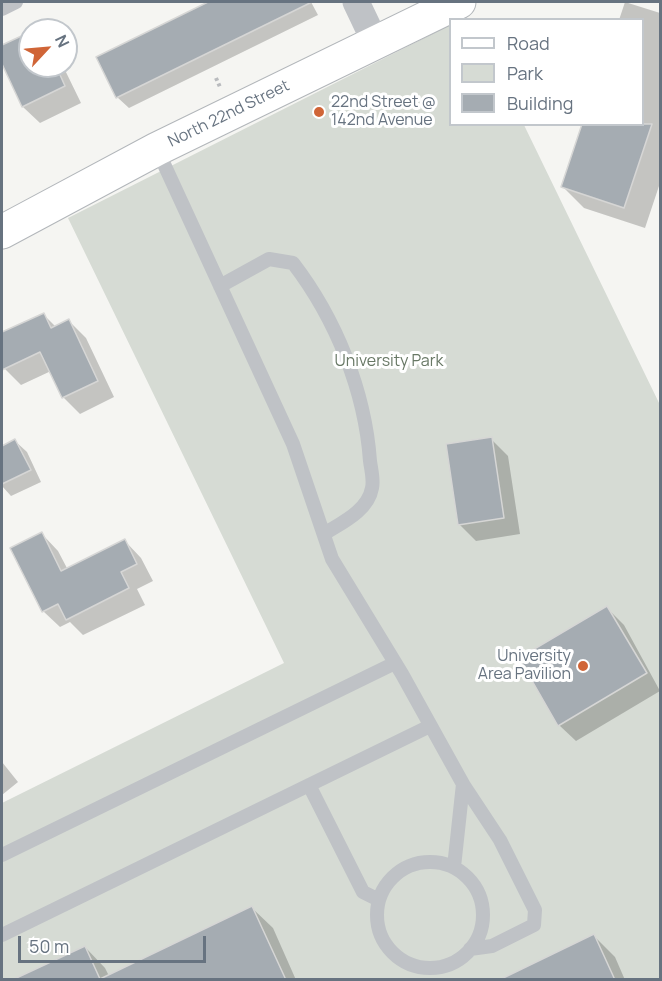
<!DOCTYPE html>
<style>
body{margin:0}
#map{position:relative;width:662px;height:981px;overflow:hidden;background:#f5f5f2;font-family:Manrope,sans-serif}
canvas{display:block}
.frame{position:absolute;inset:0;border:3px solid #677380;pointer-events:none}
.legend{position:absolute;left:449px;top:18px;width:195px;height:108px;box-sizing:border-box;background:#fff;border:2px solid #c2c7cc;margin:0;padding:8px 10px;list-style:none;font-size:18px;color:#677380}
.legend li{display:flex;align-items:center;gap:12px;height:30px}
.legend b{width:30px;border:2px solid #c2c7cc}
.north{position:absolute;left:18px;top:18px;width:60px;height:60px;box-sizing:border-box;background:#fff;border:2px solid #c2c7cc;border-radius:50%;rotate:64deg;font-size:16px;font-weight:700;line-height:24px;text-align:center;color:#677380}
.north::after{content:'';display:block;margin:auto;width:21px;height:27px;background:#d06537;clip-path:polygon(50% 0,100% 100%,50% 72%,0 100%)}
.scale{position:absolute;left:18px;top:936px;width:188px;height:27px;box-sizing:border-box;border:3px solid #677380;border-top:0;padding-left:8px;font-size:18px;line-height:21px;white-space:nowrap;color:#677380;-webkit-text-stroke:4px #fff;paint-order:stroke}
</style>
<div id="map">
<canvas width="662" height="981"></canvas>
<div class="frame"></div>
<ul class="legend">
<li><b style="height:8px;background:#fff"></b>Road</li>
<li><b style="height:16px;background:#d6dbd4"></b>Park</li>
<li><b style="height:16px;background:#a5acb2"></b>Building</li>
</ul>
<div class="north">N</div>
<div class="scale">50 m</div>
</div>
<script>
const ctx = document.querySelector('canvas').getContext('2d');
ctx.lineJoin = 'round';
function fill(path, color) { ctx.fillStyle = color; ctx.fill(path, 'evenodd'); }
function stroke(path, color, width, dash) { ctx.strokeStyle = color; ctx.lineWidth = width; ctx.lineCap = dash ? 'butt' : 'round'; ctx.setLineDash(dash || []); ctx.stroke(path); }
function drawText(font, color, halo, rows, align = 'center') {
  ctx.font = font + ' Manrope,sans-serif'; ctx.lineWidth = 6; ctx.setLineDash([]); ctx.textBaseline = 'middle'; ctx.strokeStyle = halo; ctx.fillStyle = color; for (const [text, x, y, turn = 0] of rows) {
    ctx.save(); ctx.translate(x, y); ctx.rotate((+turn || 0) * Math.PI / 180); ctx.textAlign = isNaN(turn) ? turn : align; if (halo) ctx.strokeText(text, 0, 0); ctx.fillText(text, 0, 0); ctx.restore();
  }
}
const green = new Path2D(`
 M450,25V124L524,125L660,405V979L2,980V803L284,663L68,218Z`);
const shadow = new Path2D(`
 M212,2H311L318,15L129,108L117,97L98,58Z
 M625,2L660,13V183L645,228L584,208L563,187L642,124V20H619Z
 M30,33V66H63L81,103L40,123L23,107L2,61V47Z
 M43,314L56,327L69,321L86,338L114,397L80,414L63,397L51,371L21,385L4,368L2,362V334Z
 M491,439L508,456L520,534L476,541L459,524Z
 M15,441L27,452L41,482L11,496L2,486V447Z
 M42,534L58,551L68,570L125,541L141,558L153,581L137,589L145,605L83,635L70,622L60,627L43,611Z
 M607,608L624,625L660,691L576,741L559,725Z
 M2,762L18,782L2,795Z
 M252,908L273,928L296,980H16L85,947L105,968L109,976Z
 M594,936L615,957L625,980H502Z`);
const building = new Path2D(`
 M208,2H312L116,98L96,57Z
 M30,32V66H56L65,86L22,107L2,64V45Z
 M582,124H652L624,208L561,187Z
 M44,313L51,328L69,319L98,381L62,398L40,352L2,370V332Z
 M492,437L504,518L458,525L446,444Z
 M15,439L31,470L2,484V446Z
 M42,532L61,571L125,539L137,564L121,572L129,588L66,620L58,604L42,612L10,548Z
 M607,606L647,673L558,726L519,658Z
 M252,906L286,980H12L85,946L100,979Z
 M594,934L615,980H499Z`);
const path = new Path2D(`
 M216,78L220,87`);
const lane = new Path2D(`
 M2,9L16,2
 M157,149L293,444L332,559L402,674L463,784L454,867
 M220,286L269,259L293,263C336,319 365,391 370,461C371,469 374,480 372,488C368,511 341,523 324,534
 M463,784L500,840L535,910L534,925L492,946L470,949
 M309,785L363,892L379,900
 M2,855L395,663
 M377 915a53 53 0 1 1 106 0a53 53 0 1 1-106 0Z
 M2,935L430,726`);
const street = new Path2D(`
 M356,2L376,44`);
const secondary = new Path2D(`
 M2,232L157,149L459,2`);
const markers = [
 [319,112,6,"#d06537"],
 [583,666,6,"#d06537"]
];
const poiNames = [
 ["22nd Street @",331,103],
 ["142nd Avenue",331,121],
 ["University",571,657,"right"],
 ["Area Pavilion",571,675,"right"]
];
const streetNames = [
 ["North 22nd Street",229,114,-26]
];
const parkNames = [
 ["University Park",389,362]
];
fill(green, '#d6dbd4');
fill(shadow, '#0003');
fill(building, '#a5acb2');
stroke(building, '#d6d6d5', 1.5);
stroke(secondary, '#b2b6ba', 35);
stroke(path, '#b9bbbe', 4, [3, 3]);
stroke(lane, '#bfc2c6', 14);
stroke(street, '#bfc2c6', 27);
stroke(secondary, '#fff', 33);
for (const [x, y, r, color] of markers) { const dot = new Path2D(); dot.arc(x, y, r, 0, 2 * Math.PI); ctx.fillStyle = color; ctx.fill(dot); stroke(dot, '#fff', 2); }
drawText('16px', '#677380', '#fff', poiNames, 'left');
drawText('16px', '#677380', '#fff', streetNames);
drawText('16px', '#687865', '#fff', parkNames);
</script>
